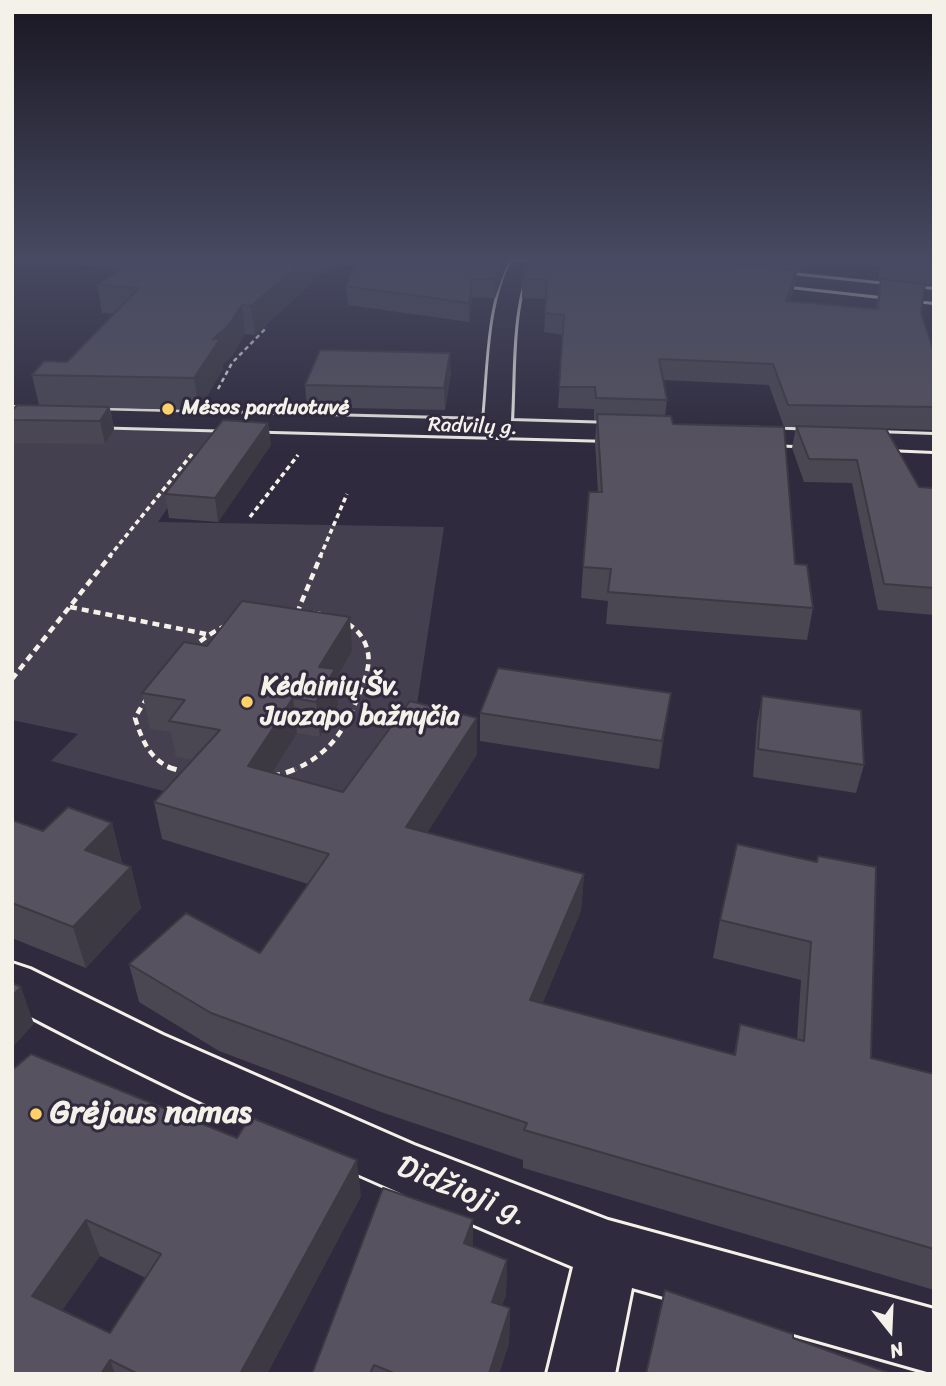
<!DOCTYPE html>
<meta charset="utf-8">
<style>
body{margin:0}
#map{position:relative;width:946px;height:1386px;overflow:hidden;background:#2f2a3d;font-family:Sriracha,sans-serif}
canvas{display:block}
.frame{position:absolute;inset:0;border:14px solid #f4f1e8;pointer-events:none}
.north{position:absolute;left:855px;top:1295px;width:70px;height:70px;-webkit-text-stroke:5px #2f2a3d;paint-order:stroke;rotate:162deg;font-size:19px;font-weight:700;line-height:28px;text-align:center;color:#f4f1e8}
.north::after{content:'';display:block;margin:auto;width:24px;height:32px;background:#f4f1e8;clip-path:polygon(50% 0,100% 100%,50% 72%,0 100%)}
</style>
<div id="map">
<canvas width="946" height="1386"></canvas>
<div class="frame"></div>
<div class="north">N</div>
</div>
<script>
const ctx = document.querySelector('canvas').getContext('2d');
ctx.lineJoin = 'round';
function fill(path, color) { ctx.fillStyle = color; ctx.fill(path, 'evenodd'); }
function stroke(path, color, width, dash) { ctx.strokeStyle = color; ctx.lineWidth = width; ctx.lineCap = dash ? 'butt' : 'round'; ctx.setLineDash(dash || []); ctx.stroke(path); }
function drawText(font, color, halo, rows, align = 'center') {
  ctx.font = font + ' Sriracha,sans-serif'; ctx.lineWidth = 6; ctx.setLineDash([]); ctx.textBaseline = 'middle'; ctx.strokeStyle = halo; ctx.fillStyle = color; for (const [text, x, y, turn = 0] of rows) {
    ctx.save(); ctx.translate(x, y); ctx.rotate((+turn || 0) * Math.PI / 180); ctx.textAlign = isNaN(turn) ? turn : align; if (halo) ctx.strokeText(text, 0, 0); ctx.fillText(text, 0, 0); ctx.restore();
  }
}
const green = new Path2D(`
 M12,427L219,432L158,522L444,527L412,737L337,843L197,800L51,761L78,734L12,720Z`);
const pathFar3 = new Path2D(`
 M218,389L232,363L265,329L264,321`);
const pathFar2 = new Path2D(`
 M250,517L298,455
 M109,557L192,454
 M320,557L347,494`);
const pathFar1 = new Path2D(`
 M70,607L206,634
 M297,613L321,555
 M12,679L111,555
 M174,769C150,761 142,740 135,718C154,683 187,645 223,627C259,609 358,597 368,653C371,669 361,690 355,704C342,735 327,754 296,769`);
const path = new Path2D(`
 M168,767C209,781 261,786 300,767`);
const street = new Path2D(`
 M511,262H531C510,305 514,374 511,421L648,425L658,427L662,433L658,439L648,441L12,424V408L484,420C489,373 488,304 511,262Z
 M744,270L934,290V302L737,280L734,276L737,272Z
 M733,428L934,435V451L723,442L719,436L723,430Z
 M12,963L30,969L163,1035L414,1145L608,1220L934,1309V1374L632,1288L615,1374H547L573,1267C382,1187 195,1104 12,1007Z`);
const wall = new Path2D(`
 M61,262H335L255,335L245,334L232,356L223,364V369L199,410L110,408L114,429L105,444L12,443V411L39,405L32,375L67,362L114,314L102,313L97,285L119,270Z
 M508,262L495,298H472L469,322L348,305L346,286Z
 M528,262H803L800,272L797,271L794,288L790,301L876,309L880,281H878L880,262H934V285L923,284L921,313L934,352V430L869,428L919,487L934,489V615L878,610L852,483L804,482L792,448L796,427H784L769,385L663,380L667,400L665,416L795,564L813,608L807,640L606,624L608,601L581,598L583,567L598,492L595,441L597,420H594V409L558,408L563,335L544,332L546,299L522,298V280Z
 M451,373L445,410L307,407L305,385Z
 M268,423L271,445L218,522L169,518L165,494Z
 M207,646L352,651L336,679L338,705L320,737L297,733L273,773L343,792L477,754L427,833L584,874L581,911L542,1004L734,1054L740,1024L797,1039L801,980L713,958L720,920L816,862L818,856L871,1058L934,1074V1290L523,1168V1160L381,1112L219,1051L139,1002L129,964L260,953L308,884L162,839L154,802L193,760L176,757L171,732L150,729L142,693Z
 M671,693L659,769L480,741V713Z
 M762,696L864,765L856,793L753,777L757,724Z
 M12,820L43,831L112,823L122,863L131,867L141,908L86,968L12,938Z
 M12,1070L361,1196L267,1374H12ZM100,1256L146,1278L110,1333L62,1310Z
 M473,1247L507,1260L506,1295L502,1305L510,1308L509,1343L499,1374H312Z`);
const shadedWall = new Path2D(`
 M303,262H335L255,335L251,306Z
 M502,262H508L495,298V279Z
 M797,270L794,288L783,320L786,301Z
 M472,279V298L469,322V303Z
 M242,305L245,334L232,356L223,364V369L199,410L194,378L213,339Z
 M450,353L451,373L445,410L444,388Z
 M109,407L114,429L105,444L100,421Z
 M268,423L271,445L218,522L215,498Z
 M350,617L352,651L336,679L338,705L320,737L316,702L319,667Z
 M671,693L667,720L659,769L662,741Z
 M293,698L297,733L254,803L248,766Z
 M477,718V754L407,864L406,827Z
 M112,823L122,864L85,850Z
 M131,867L141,908L86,968L73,927Z
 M584,874L581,911L528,1039L530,1000Z
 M21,987L34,1024L12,1048V996Z
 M357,1160L361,1196L267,1374H240Z
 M473,1219V1255L464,1243Z
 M86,1220L100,1256L48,1331L32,1296Z
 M507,1260L506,1295L491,1337L492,1302Z
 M510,1308L509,1343L499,1374H489Z
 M110,1360L115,1374H101Z`);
const building = new Path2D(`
 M130,262H303L251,306L242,305L228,326L213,339H220L194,378L32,375L44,361L67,362L139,288L97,285Z
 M357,262H502L495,279H472L469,303L346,286Z
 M528,262H705L797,270L786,301L878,309L881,279L925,284L921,313L934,352V407L788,405L773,364L659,359L667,400L596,398L595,387H559L564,315L545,313L547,280H522Z
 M320,350L450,353L444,388L305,385Z
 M17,405L109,407L100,421L12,420V411Z
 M597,414L671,416L673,424L784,427L795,564L807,565L813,608L608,592L611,569L583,567L589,492H602Z
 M223,420L268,423L215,498L165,494Z
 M796,426L886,429L919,487L933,488L934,489V588L884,584L857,460L809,459Z
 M242,601L350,617L319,667L335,669L316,702L293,698L248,766L343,792L410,701L477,718L406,827L584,874L530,1000L735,1055L740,1024L804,1041L811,942L720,920L737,844L817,862L818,856L876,867L871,1058L934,1074V1249L524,1130L527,1123L378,1074L211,1013L129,964L186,913L260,953L329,854L154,802L220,730L169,721L185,700L142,693L184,642L207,646Z
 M498,668L671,693L662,741L480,713Z
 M762,696L861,710L864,765L758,749Z
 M68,807L112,823L85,850L131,867L73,927L12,903V820L43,831Z
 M12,983L21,987L12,996Z
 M31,1054L237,1138L250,1117L357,1160L240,1374H138L110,1360L101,1374H12V1070ZM86,1220L161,1254L110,1333L32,1296Z
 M383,1188L473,1219L464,1243L507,1260L492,1302L510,1308L489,1374H396L374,1365L370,1374H312Z
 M665,1290L793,1334V1338L892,1374H646Z`);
const markers = [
 [168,409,7,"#ffd166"],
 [247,702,7,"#ffd166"],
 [36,1114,7,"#ffd166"]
];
const farPoinames = [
 ["Mėsos parduotuvė",182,409]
];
const farStreetnames = [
 ["Radvilų g.",473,427,2]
];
const poiNames = [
 ["Kėdainių Šv.",261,687],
 ["Juozapo bažnyčia",261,717]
];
const nearPoinames = [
 ["Grėjaus namas",50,1114]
];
const nearStreetnames = [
 ["Didžioji g.",462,1192,22]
];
fill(green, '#454050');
stroke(street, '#f4f1e8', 6);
stroke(pathFar3, '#f4f1e8', 2.5, [4.5, 3.5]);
stroke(pathFar2, '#f4f1e8', 3.5, [5, 3.5]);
stroke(pathFar1, '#f4f1e8', 4.5, [7, 5]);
stroke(path, '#f4f1e8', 5, [9, 6]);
fill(street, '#2f2a3d');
fill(wall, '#4a4752');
fill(shadedWall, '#3c3942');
fill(building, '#56525f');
stroke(building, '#3c3942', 2);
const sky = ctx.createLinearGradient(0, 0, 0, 456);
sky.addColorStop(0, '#1a1722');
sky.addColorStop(0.57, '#474a62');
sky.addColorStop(1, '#474a6200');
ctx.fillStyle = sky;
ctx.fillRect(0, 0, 946, 456);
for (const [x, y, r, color] of markers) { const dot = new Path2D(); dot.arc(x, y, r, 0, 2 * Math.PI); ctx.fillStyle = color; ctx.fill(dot); stroke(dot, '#2f2a3d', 2.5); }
drawText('bold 21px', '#f4f1e8', '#2f2a3d', farPoinames, 'left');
drawText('21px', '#f4f1e8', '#2f2a3d', farStreetnames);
drawText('bold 26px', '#f4f1e8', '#2f2a3d', poiNames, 'left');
drawText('bold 32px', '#f4f1e8', '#2f2a3d', nearPoinames, 'left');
drawText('32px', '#f4f1e8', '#2f2a3d', nearStreetnames);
</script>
